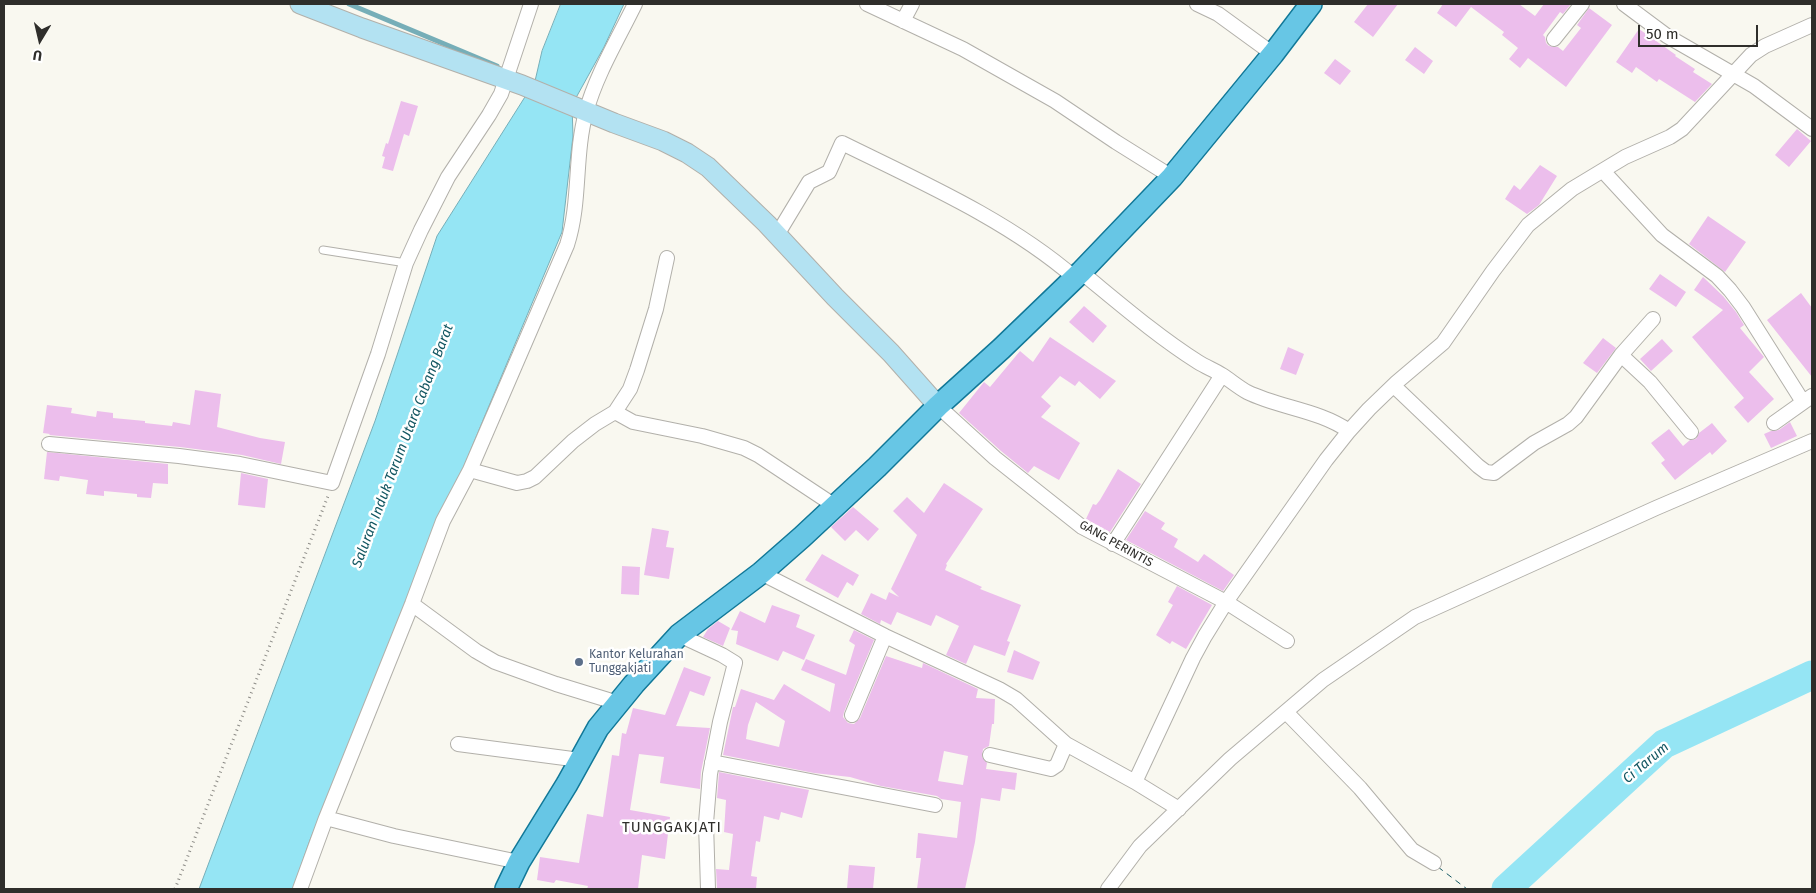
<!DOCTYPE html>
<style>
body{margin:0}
#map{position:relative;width:1816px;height:893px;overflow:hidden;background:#f9f8f0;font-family:"Fira Sans",sans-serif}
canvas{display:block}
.frame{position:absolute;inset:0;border:5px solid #2f2e2b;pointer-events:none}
.north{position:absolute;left:15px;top:15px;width:50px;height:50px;-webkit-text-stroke:4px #fff;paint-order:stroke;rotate:189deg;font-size:14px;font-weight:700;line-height:20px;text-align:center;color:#2f2e2b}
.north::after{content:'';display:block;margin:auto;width:18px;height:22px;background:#2f2e2b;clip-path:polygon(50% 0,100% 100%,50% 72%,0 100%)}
.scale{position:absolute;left:1638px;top:25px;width:120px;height:22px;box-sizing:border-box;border:2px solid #2f2e2b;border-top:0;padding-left:6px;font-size:15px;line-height:18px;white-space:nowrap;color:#2f2e2b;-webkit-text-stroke:4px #fff;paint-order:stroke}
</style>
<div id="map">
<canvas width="1816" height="893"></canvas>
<div class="frame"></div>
<div class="north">U</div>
<div class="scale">50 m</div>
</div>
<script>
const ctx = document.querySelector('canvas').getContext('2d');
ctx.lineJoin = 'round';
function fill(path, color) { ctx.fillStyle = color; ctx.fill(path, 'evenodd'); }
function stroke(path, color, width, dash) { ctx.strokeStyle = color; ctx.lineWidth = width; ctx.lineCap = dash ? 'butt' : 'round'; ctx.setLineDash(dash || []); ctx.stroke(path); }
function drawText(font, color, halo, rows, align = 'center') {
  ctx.font = font + ' "Fira Sans",sans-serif'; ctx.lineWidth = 5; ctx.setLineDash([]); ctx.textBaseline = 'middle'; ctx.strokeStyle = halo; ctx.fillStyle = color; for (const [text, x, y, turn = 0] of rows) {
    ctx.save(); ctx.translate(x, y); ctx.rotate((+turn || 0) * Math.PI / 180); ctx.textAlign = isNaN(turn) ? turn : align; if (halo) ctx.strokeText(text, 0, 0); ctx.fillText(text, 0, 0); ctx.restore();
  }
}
const water = new Path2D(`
 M561,4H624L604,47L572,105L573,136L562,232L486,413L310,840L293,889H199L375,421L437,236L535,81L542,51Z`);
const stream = new Path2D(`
 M349,4L497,66`);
const river = new Path2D(`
 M1506,889L1664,744L1812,675`);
const ferry = new Path2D(`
 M1438,867L1467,889`);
const building = new Path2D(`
 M1368,4H1398L1373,37L1354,22Z
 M1443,4H1519L1535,16L1544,4H1571L1563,14L1560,12L1543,35L1545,37L1546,43L1549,46L1558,47L1563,51L1581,28L1577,25L1589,8L1612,25L1566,87L1528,58L1520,68L1509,59L1518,48L1502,35L1504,32L1471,7L1456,27L1437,13Z
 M1639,29L1676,55L1675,56L1695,69L1693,72L1712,84L1695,102L1659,79L1657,82L1636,67L1632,73L1616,62Z
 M1415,47L1433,61L1424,74L1405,60Z
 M1335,59L1351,71L1340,85L1324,73Z
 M401,101L418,106L409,136L404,134L393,171L382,168L385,157L382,156L386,143L388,144Z
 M1797,129L1811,141L1789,167L1775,155Z
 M1540,165L1557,176L1539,205L1527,214L1505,199L1514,185L1520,190Z
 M1708,216L1746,242L1725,272L1689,244Z
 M1660,274L1686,292L1676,307L1649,289Z
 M1703,277L1723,296L1736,312L1744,325L1740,328L1764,357L1749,372L1774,399L1748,423L1734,407L1744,398L1692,337L1723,310L1694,290Z
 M1801,293L1812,308V377L1767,320Z
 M1084,306L1107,326L1093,343L1069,322Z
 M1050,337L1116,381L1100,399L1079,381L1075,386L1060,376L1041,397L1051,406L1041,417L1080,443L1059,480L1034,466L1028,473L1001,451L959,413L984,382L990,387L1020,351L1033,362Z
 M1603,338L1616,348L1597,373L1583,363Z
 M1662,339L1673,351L1651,371L1640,359Z
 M1288,347L1304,354L1296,375L1280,369Z
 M195,390L221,394L217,427L260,438L285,442L281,464L242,455L180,447L49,435L50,434L43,433L47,405L72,408L71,413L96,417L97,411L113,413V418L145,421V423L172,426L173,422L190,425Z
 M1790,422L1797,436L1771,448L1764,434L1771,431L1779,430Z
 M1712,423L1727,441L1712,455L1710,452L1675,480L1661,463L1665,460L1651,443L1669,429L1683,446L1690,440L1696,439L1699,433Z
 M47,452L168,464V484L153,483L151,498L137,497V494L104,491V496L86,494L88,480L60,476L59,481L44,479Z
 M1118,469L1141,484L1110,532L1086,519L1093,504L1096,505L1100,500Z
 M241,473L268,479L265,508L238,505Z
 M944,483L983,509L946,564L947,565L945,570L982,587L980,589L1021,605L1007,641L1010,642L1005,656L974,645L966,664L946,655L959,626L936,615L931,626L897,612L891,625L881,620L880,624L861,614L871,593L886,600L889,592L899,597L891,589L917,535L893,511L907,497L924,513Z
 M853,507L879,529L868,541L856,530L845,541L831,527Z
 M1145,511L1165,523L1161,529L1178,539L1174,547L1198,562L1204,554L1234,575L1223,591L1126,540Z
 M652,528L669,531L666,547L674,548L669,579L644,575Z
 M822,554L859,575L853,586L847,582L838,598L805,580Z
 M622,566L640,567L639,595L621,594Z
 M1177,586L1212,605L1186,649L1172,641L1170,644L1156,635L1173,605L1168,602Z
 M772,605L800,615L796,627L815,635L804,660L783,651L778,661L736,644L738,631L731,630L740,611L765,623Z
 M718,621L730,628L723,646L703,637L708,629Z
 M854,630L874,640L844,712L843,717L848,723L854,724L860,718L886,656L922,668L923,663L978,689L976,698L995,699L994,724H992L989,746L983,749L982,757L987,763L986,769L1017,773L1015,790L1002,788L1000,801L981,798L975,842L965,889H917L921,858H916L918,833L957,838L961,802L941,799L937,796L881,786L850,777L814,773L723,755L733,707H735L741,689L774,700L784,684L830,712L835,684L801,670L806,659L846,675L855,645L849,641ZM756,702L785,721L779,747L746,739L748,725ZM944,751L968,756L963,785L938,781Z
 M1014,650L1040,662L1033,680L1007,672Z
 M684,667L711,677L704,696L690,691L676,726L710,728L701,772L700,789L660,783L664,757L639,754L630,810L670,817L665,859L642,855L638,889H587L588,886L556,880L554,883L537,880L540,857L579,863L587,814L603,817L612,755L619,756L622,733L626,734L633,708L665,715Z
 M719,772L809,790L802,818L781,812L779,820L764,816L760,842L756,841L751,876L757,877L756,889H717L716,869L729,870L733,834L724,832L726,800L717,798Z
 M849,865L875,867L873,889H847Z`);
const path = new Path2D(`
 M175,889L328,496`);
const lane = new Path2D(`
 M323,250L406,263`);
const street = new Path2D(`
 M867,4L963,49L1055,101L1116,142L1172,177
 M1197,4L1218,14L1273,54
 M1624,4L1667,36L1754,86L1812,129
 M903,21L912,4
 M1554,39L1582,4
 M1603,171L1662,235L1717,276L1730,290L1743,307L1803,402
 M777,235L809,182L829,172L842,143C921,182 1008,220 1075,278
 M1081,272C1119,303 1157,336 1198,362C1206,367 1214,370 1222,375C1230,380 1238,387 1247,392C1280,408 1319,410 1349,431
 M1621,355L1650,382L1691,432
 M1394,386L1478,466L1486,472L1494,473L1534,443L1568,424L1576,417L1621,355L1653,319
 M938,406L995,458L1082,527L1226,602L1287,641
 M615,412L633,422L702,436L744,448L758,455L835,506
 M1774,423L1812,396
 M49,444L179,456L240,464L332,483L378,354L406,263L421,230L448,177L489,115L501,94L531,4
 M470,470L517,483L527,481L535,477L573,441L595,424L615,412L630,389L637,370L656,309L667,258
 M1113,544L1222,375
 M761,573L885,636L999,689L1016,699L1066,744L1135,782L1179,809
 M412,604L476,651L495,662L556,684L618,703
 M679,635L722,655L735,663L720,722L710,774L706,823L708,889
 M1286,712L1360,788L1412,850L1434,863
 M852,715L885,636
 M458,744L580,760
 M990,755L1051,769L1057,765L1066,744
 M712,762L935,805
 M1135,782L1193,658L1205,636L1226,602L1326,460L1349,431L1369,409L1397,382L1443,343L1493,271L1528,225L1572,189L1625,157L1670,137L1682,129L1751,55L1765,46L1812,25
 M326,818L394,836L519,862
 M300,889L326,818L412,604L443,521L470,470L567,245C581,202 574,156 586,112C596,75 618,39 635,4
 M1108,889L1140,846L1230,759L1323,680L1415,617L1656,508L1812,441`);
const secondary = new Path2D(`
 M300,4L362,28L522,85L614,123L663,141L687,153L708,167L767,224L835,297L891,353L938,406`);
const primary = new Path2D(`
 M506,889L519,862L567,784L598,728L634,684L679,635L761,573L802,537L877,467L938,406L1001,349L1081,272L1172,177L1273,54L1311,4`);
const markers = [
 [579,662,5,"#5c6f8a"]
];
const streetNames = [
 ["GANG PERINTIS",1116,544,29]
];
const serviceNames = [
 ["Kantor Kelurahan",589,655],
 ["Tunggakjati",589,669]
];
const waterNames = [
 ["Saluran Induk Tarum Utara Cabang Barat",403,446,-69],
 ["Ci Tarum",1646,763,-40]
];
const quarterNames = [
 ["TUNGGAKJATI",672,828]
];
fill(water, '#95e5f4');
stroke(water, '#76aeb8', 1);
stroke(stream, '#76aeb8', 5);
stroke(river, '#95e5f4', 29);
stroke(ferry, '#125661', 1, [6, 5]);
fill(building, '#ecbeec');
stroke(lane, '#b2b0aa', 9);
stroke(street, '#b2b0aa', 16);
stroke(secondary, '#b2b0aa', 21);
stroke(primary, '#117898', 24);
stroke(path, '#8d8c87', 3, [1, 4]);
stroke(lane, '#fff', 7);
stroke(street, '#fff', 14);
stroke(secondary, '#b3e2f2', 19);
stroke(primary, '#67c6e5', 21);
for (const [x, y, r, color] of markers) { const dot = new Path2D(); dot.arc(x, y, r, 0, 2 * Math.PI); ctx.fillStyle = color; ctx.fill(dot); stroke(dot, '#fff', 2); }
drawText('12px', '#2f2e2b', '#fff', streetNames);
drawText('12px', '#4e5e75', '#fff', serviceNames, 'left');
drawText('italic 14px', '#125661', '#fff', waterNames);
ctx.letterSpacing = '1px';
drawText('15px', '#2f2e2b', '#fff', quarterNames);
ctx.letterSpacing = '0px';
</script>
